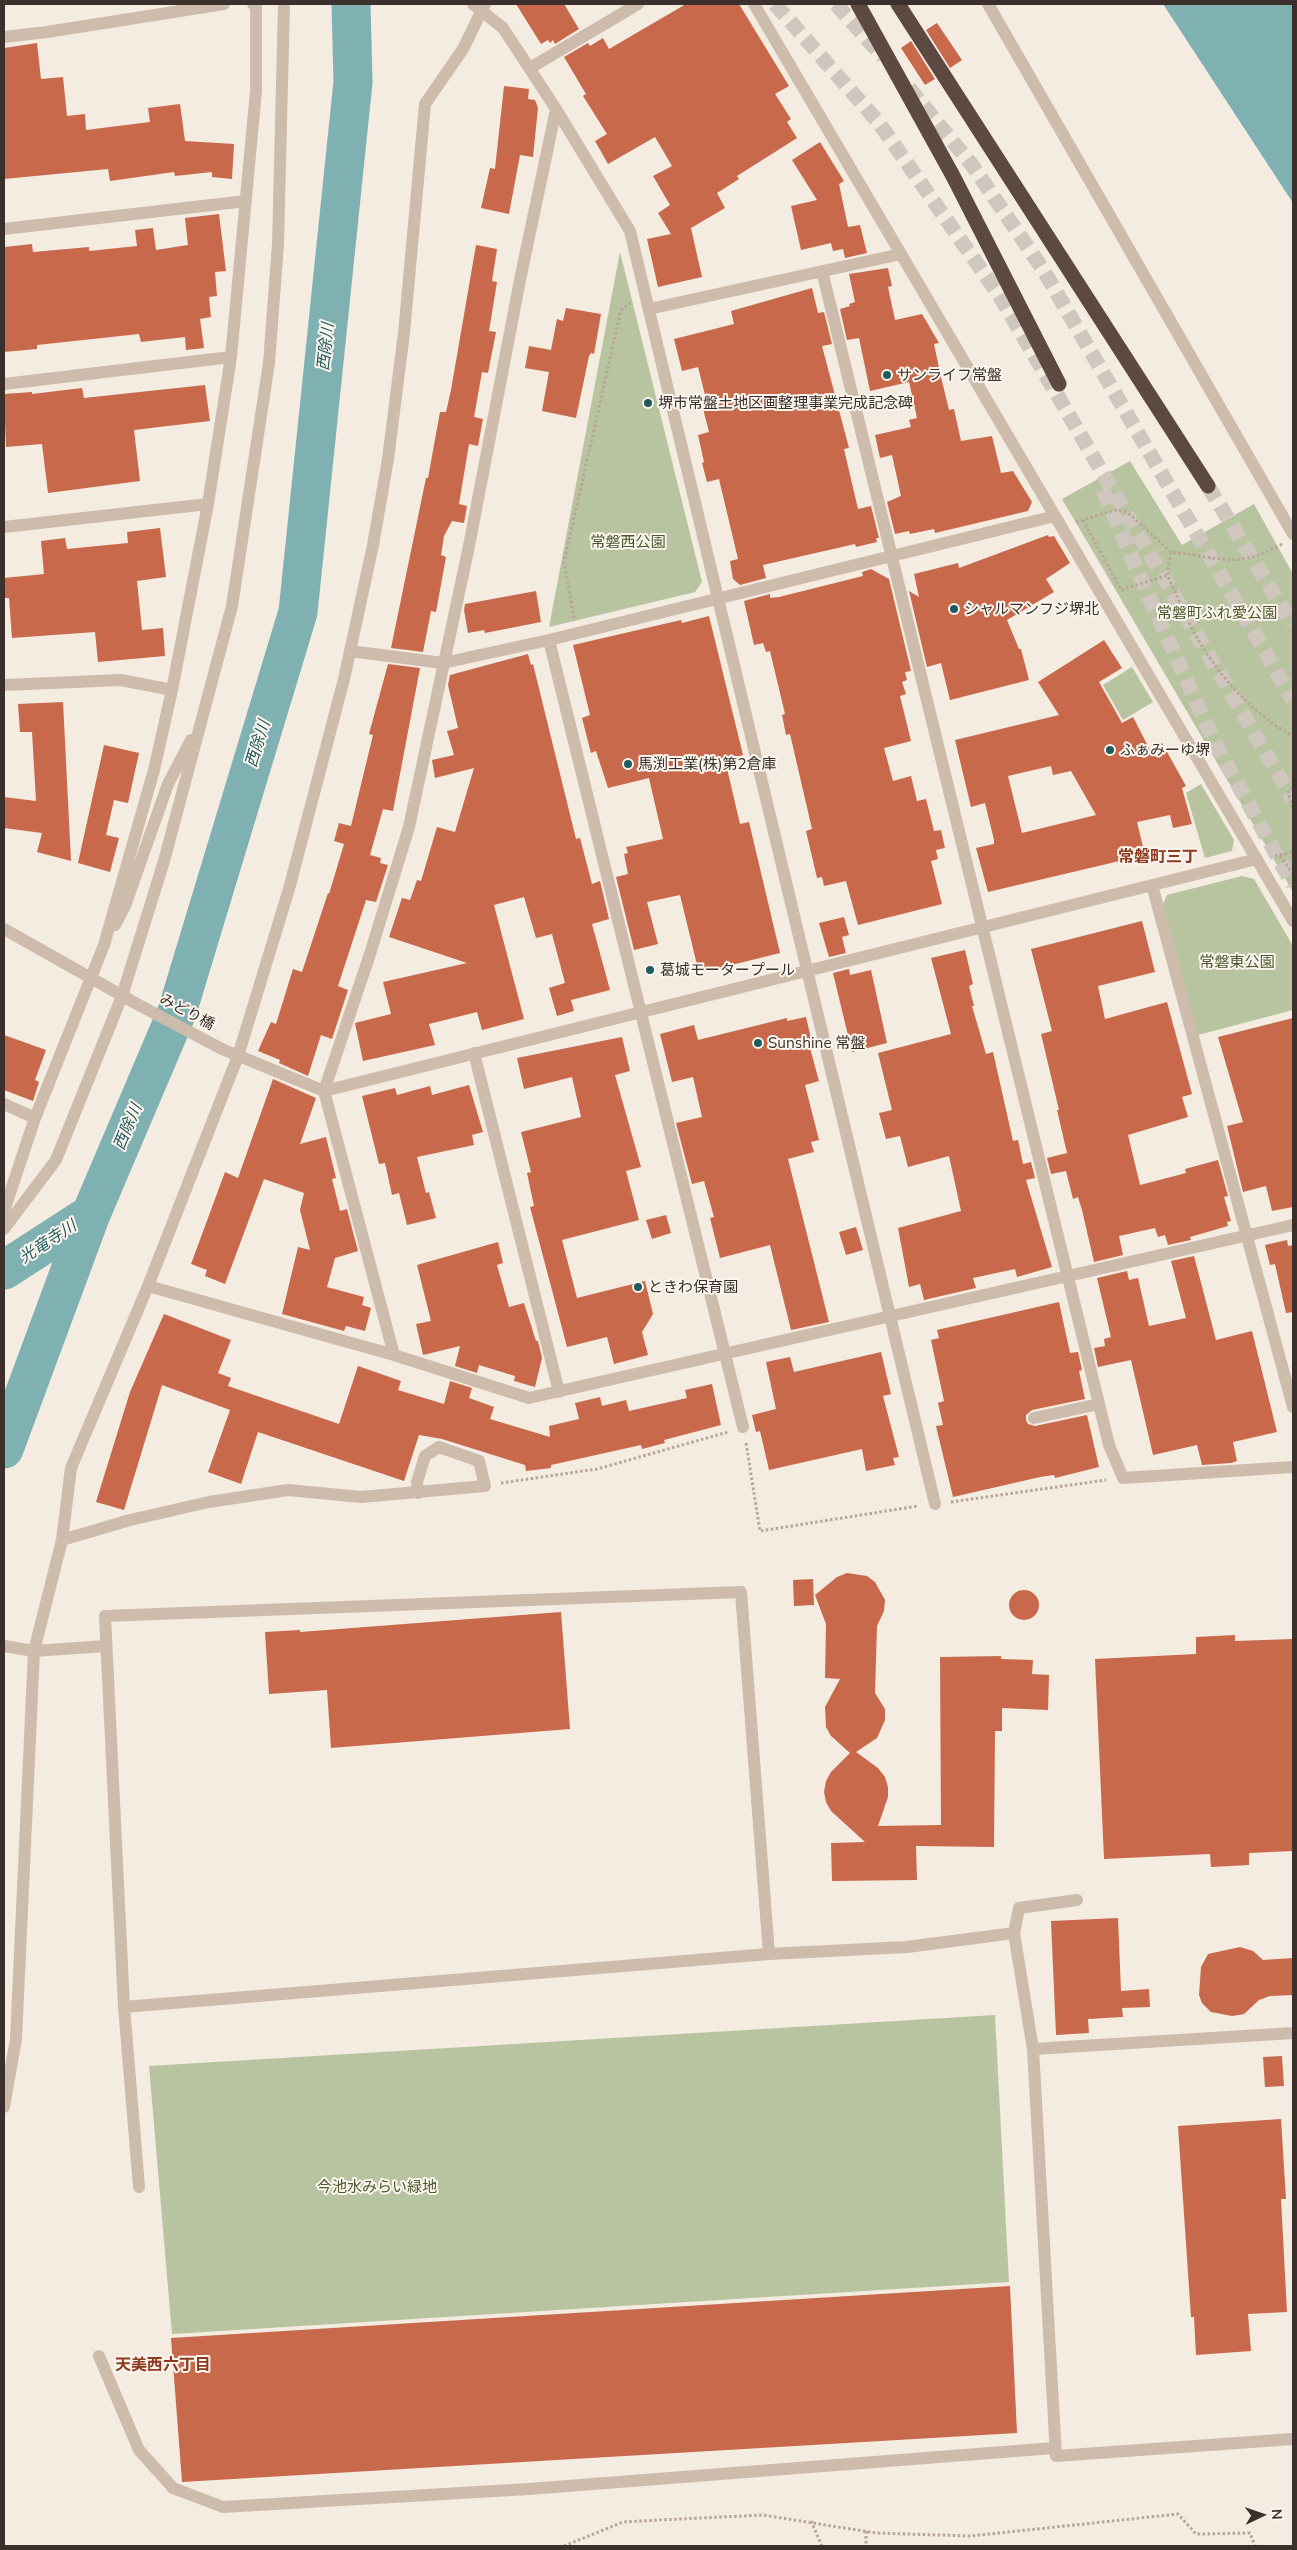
<!DOCTYPE html>
<meta charset="utf-8">
<style>
body{margin:0}
#map{position:relative;width:1297px;height:2550px;overflow:hidden;background:#f4ebe1;font-family:Mulish,sans-serif}
canvas{display:block}
.frame{position:absolute;inset:0;border:5px solid #3b302b;pointer-events:none}
.north{position:absolute;left:1237px;top:2490px;width:50px;height:50px;-webkit-text-stroke:4px #fbf5ee;paint-order:stroke;rotate:87deg;font-size:14px;font-weight:700;line-height:20px;text-align:center;color:#3b302b}
.north::after{content:'';display:block;margin:auto;width:18px;height:22px;background:#3b302b;clip-path:polygon(50% 0,100% 100%,50% 72%,0 100%)}
</style>
<div id="map">
<canvas width="1297" height="2550"></canvas>
<div class="frame"></div>
<div class="north">N</div>
</div>
<script>
const ctx = document.querySelector('canvas').getContext('2d');
ctx.lineJoin = 'round';
function fill(path, color) { ctx.fillStyle = color; ctx.fill(path, 'evenodd'); }
function stroke(path, color, width, dash) { ctx.strokeStyle = color; ctx.lineWidth = width; ctx.lineCap = dash ? 'butt' : 'round'; ctx.setLineDash(dash || []); ctx.stroke(path); }
function drawText(font, color, halo, rows, align = 'center') {
  ctx.font = font + ' Mulish,"Noto Sans JP",sans-serif'; ctx.lineWidth = 4; ctx.setLineDash([]); ctx.textBaseline = 'middle'; ctx.strokeStyle = halo; ctx.fillStyle = color; for (const [text, x, y, turn = 0] of rows) {
    ctx.save(); ctx.translate(x, y); ctx.rotate((+turn || 0) * Math.PI / 180); ctx.textAlign = isNaN(turn) ? turn : align; if (halo) ctx.strokeText(text, 0, 0); ctx.fillText(text, 0, 0); ctx.restore();
  }
}
const green = new Path2D(`
 M620,252L702,582L695,592L549,627Z
 M1130,461L1182,545L1254,504L1293,574V892L1062,499Z
 M1132,667L1153,702L1123,720L1103,685Z
 M1201,784L1234,840L1232,851L1205,858L1186,793Z
 M1242,876L1254,879L1293,946V1010L1198,1035L1163,904L1167,895Z
 M995,2015L1009,2282L172,2334L149,2066Z`);
const water = new Path2D(`
 M1163,4H1293V203Z`);
const river = new Path2D(`
 M4,1270L91,1214
 M4,1449L91,1214L177,1012L298,612L353,82L351,4`);
const building = new Path2D(`
 M516,4H564L579,29L555,44L553,40L550,43L548,40L541,44Z
 M686,4H739L789,86L775,94L791,119L787,122L797,138L737,176L739,179L717,193L725,208L691,228L702,277L658,287L647,239L671,234L658,213L670,205L653,176L672,166L655,137L608,164L595,141L607,134L583,96L586,94L564,57L588,43L590,46L603,38L609,49Z
 M937,23L962,60L950,68L926,30Z
 M911,41L935,79L925,85L901,48Z
 M37,43L41,79L63,77L67,116L85,114L86,130L150,122L148,108L180,104L185,141L234,144L232,179L212,177V172L175,176L174,172L110,181L108,169L4,179V48Z
 M504,86L529,89L528,99L535,100L538,108L533,157L520,155L509,214L481,208L490,168L495,169Z
 M820,142L844,181L839,184L848,227L860,225L867,253L845,258L843,249L833,251L831,243L801,250L791,206L817,200L792,160Z
 M219,214L226,271L215,272L217,296L209,297L211,317L200,319L204,348L186,350L185,337L141,342L139,334L37,345V349L4,352V247L32,244L33,252L89,247V251L137,246L135,230L153,228L156,250L188,245L185,218Z
 M476,245L497,249L492,281L497,282L489,331L496,332L488,373L482,372L474,417L483,419L478,446L469,444L459,504L467,506L464,523L452,521L444,536L441,555L446,557L436,612L431,611L423,652L391,648L426,478H428L440,412H446L451,390Z
 M888,268L892,286L888,287L895,320L922,314L939,343L934,344L941,377L949,410L954,409L961,441L992,436L1001,473L1013,471L1032,502L1028,511L935,533L934,529L910,534L909,531L895,534L887,502L901,496L892,455L880,458L875,435L911,427L909,420L917,418L909,382L870,391L859,338L847,340L840,309L850,306L849,304L855,302L849,274Z
 M812,288L818,313L824,312L832,344L822,346L849,448L844,449L858,509L871,506L879,538H876L877,542L856,547L855,544L763,565L766,578L740,585L733,579L730,561L738,559L719,479L707,482L702,463L704,462L698,435L709,432L701,401L706,399L698,367L682,371L674,339L734,324L731,311Z
 M566,308L601,314L594,354L591,353L589,356L576,418L542,411L549,372L525,368L529,346L551,350L557,319L563,321Z
 M205,385L210,421L134,430L140,481L48,493L42,444L6,447L4,394L32,392V394L82,388L84,398Z
 M160,528L166,577L137,581L142,630L163,628L165,656L98,662L95,632L12,638L9,598H4V578L44,574L41,541L65,538L67,549L128,543L127,532Z
 M1048,535L1049,537L1054,536L1070,563L1046,579L1054,592L1007,620L1019,649H1021L1029,680L950,700L941,663L927,667L909,591L919,597L914,574L958,563L959,568Z
 M871,569L889,579L911,671L905,672L907,680L902,682L906,694L900,696L911,741L884,748L893,781L911,776L917,801L926,799L934,831L941,830L945,848L936,850L938,859L931,861L942,904L858,925L846,881L824,886L822,877L817,878L806,831L812,829L790,734L786,735L782,715L785,714L770,651L766,652L763,643L754,645L744,601L770,594V598L779,597L863,576L862,572Z
 M536,591L541,622L485,633L484,630L468,633L464,610L465,604Z
 M709,616L743,755L725,760L740,824L749,822L780,953L699,973L680,895L647,902L658,944L634,950L616,877L628,874L624,854L628,853L626,847L663,839L649,778L608,788L596,751L591,753L582,718L590,715L573,645L681,620L682,623Z
 M1104,640L1122,668L1099,682L1122,723L1133,717L1150,750L1162,743L1186,786L1182,788L1192,824L1173,828L1170,815L1137,822L1145,855L988,892L976,848L994,844V840L985,803L971,807L955,740L1059,715L1038,682ZM1051,766L1053,775L1071,771L1096,815L1022,833L1008,776Z
 M528,654L531,665L533,664L576,839L580,838L592,884L600,881L609,919L592,924L610,990L571,1000L574,1011L557,1016L549,988L565,983L552,934L536,938L524,897L494,905L524,1019L482,1030L477,1012L429,1024L435,1045L363,1061L355,1023L391,1014L383,982L467,963L389,937L402,898L410,900L417,880L421,881L437,827L455,832L474,768L435,778L432,760L454,755L447,731L458,728L448,685L450,675Z
 M388,664L420,668L393,811L383,809L370,855L381,858L380,863L388,865L376,902L366,900L338,986L348,990L332,1039L321,1035L308,1076L279,1063L280,1060L258,1051L271,1022L276,1024L293,969L302,972L328,893L329,894L344,844L334,841L339,823L351,826L373,735L369,734Z
 M63,702L71,861L37,852L42,833L4,828V797L36,801L32,732H20L18,704Z
 M104,745L139,753L128,803L114,800L106,835L119,838L110,872L78,863Z
 M844,917L849,935L842,937L846,953L829,957L819,923Z
 M1142,921L1155,972L1098,986L1105,1019L1167,1002L1192,1094L1182,1097L1188,1117L1128,1135L1140,1185L1186,1173L1185,1169L1218,1160L1228,1196L1224,1197L1231,1221L1227,1222L1228,1226L1190,1237L1191,1240L1168,1245L1165,1235L1158,1237L1155,1228L1119,1236L1123,1255L1094,1262L1082,1210L1078,1197L1073,1199L1066,1171L1051,1174L1047,1158L1067,1153L1057,1110H1059L1041,1034L1052,1031L1031,949Z
 M965,950L973,984L969,986L974,1006H972L986,1054L993,1052L1013,1141L1018,1140L1023,1164L1031,1162L1035,1178L1026,1180L1052,1267L1017,1277L1015,1269L973,1278L976,1288L924,1300L920,1284L909,1287L898,1228L961,1211L949,1156L908,1167L900,1136L886,1139L879,1113L892,1110L878,1053L951,1034L931,958Z
 M849,969L850,975L871,970L887,1043L852,1052L833,973Z
 M806,1017L813,1047L810,1048L819,1081L805,1085L819,1140L811,1142L814,1152L788,1159L829,1322L791,1330L770,1245L720,1258L710,1218L714,1217L704,1181L692,1184L676,1123L702,1117L693,1077L672,1082L660,1034L694,1025L698,1040L787,1018V1021Z
 M1293,1018V1207L1272,1211L1266,1186L1243,1192L1227,1126L1243,1122L1218,1037Z
 M4,1035L46,1050L35,1080L39,1082L33,1101L4,1090Z
 M622,1037L630,1071L615,1075L641,1167L626,1171L639,1220L562,1240L577,1298L645,1281L653,1314L642,1332L648,1355L614,1364L607,1337L567,1347L530,1207L534,1206L527,1173L531,1172L521,1132L581,1117L572,1077L524,1089L517,1058Z
 M273,1079L316,1098L300,1144L326,1137L336,1178L332,1179L340,1211L347,1209L358,1251L335,1258L327,1287L364,1297L362,1305L371,1308L365,1331L346,1326L344,1331L282,1314L298,1247L310,1250L300,1210L304,1193L264,1179L225,1284L205,1276L207,1270L191,1264L225,1172L238,1178Z
 M469,1085L483,1132L472,1135L474,1145L417,1157L426,1193L429,1192L436,1218L407,1225L399,1193L392,1195L385,1163L379,1164L362,1096L395,1088L397,1095L430,1086L432,1095Z
 M666,1215L671,1233L652,1239L646,1220Z
 M856,1227L863,1250L846,1255L839,1232Z
 M1287,1240L1288,1246L1293,1245V1312L1286,1313L1275,1264L1270,1265L1265,1245Z
 M498,1242L503,1263L497,1265L509,1307L524,1303L536,1341H538L542,1358L535,1387L514,1381L515,1376L479,1365L477,1373L455,1366L460,1346L423,1355L416,1324L431,1321L417,1265Z
 M1194,1256L1216,1340L1252,1331L1277,1432L1233,1442L1237,1461L1231,1463L1202,1465L1197,1445L1153,1455L1131,1360L1098,1367L1094,1348L1105,1346L1104,1339L1111,1337L1097,1278L1127,1271L1129,1280L1138,1278L1149,1326L1186,1318L1171,1261Z
 M1059,1302L1070,1353L1078,1352L1082,1370L1079,1371L1085,1399L1032,1410L1026,1415V1420L1028,1424L1035,1426L1087,1415L1099,1467L1055,1478L1054,1475L1040,1477L953,1497L936,1426L943,1425L938,1403L944,1401L931,1340L939,1338L937,1330Z
 M164,1314L231,1340L218,1373L231,1378L228,1386L339,1424L358,1366L401,1381L398,1390L444,1404L450,1381L472,1388L469,1398L494,1407L490,1419L550,1437L549,1426L579,1419L575,1403L600,1397L602,1406L626,1400L629,1411L687,1398L685,1390L712,1384L721,1425L664,1440L665,1443L642,1449L641,1445L551,1465V1468L526,1471L525,1465L442,1439L419,1435L404,1481L258,1432L241,1484L208,1472L230,1410L162,1385L124,1510L96,1502L130,1392Z
 M881,1352L891,1394L883,1396L899,1457L893,1458L895,1465L866,1471L862,1449L769,1470L760,1431L756,1432L752,1415L776,1409L766,1362L790,1357L794,1372Z
 M847,1573L867,1576L875,1582L885,1600L884,1611L877,1626L875,1693L885,1709V1720L877,1738L856,1752L878,1768L885,1777L888,1787V1797L878,1826L941,1825L940,1657L1001,1656V1659L1033,1660L1032,1674L1049,1675L1048,1710L1002,1708V1731H995L994,1847L916,1846L917,1880L832,1881L831,1843L865,1842L831,1811L826,1802L824,1792L826,1781L831,1772L850,1753L831,1736L826,1727L825,1707L840,1679L825,1678L826,1624L815,1595L837,1577Z
 M813,1579L814,1605L794,1606L793,1580Z
 M1009 1605a15 15 0 1 1 30 0a15 15 0 1 1-30 0Z
 M561,1612L570,1729L331,1748L327,1690L269,1694L265,1632L300,1630V1632Z
 M1235,1635V1641L1293,1639V1851L1249,1853V1865L1211,1867L1210,1854L1104,1859L1095,1659L1196,1654V1637Z
 M1118,1918L1121,1991L1149,1989L1150,2007L1122,2008L1123,2017L1088,2019L1089,2033L1056,2035L1051,1921Z
 M1240,1947L1253,1951L1263,1960L1293,1958V1995L1270,1996L1259,2000L1244,2014L1232,2016L1211,2012L1202,2003L1199,1995L1201,1967L1208,1954Z
 M1282,2056L1284,2086L1265,2087L1263,2057Z
 M1281,2119L1286,2199H1281L1287,2312L1248,2314L1251,2351L1196,2355L1194,2317H1191L1178,2126Z
 M1010,2286L1017,2433L182,2482L171,2338Z`);
const highwayTunnel = new Path2D(`
 M775,4L879,123L999,295L1293,800
 M836,4L883,57
 M909,88L972,165L1044,271L1293,700
 M1208,486L1293,625
 M1103,490L1148,595L1215,743L1293,885`);
const path = new Path2D(`
 M1083,520L1121,590L1168,575
 M1076,522L1115,510L1127,512L1171,552
 M1282,544C1235,570 1220,557 1171,552C1170,559 1167,568 1168,575C1169,581 1175,590 1177,596C1199,652 1240,707 1293,736
 M574,618L564,562L621,310L630,303
 M1293,788L1288,792L1293,809
 M1275,856L1293,852
 M1280,856L1293,874
 M746,1443L760,1531L918,1506
 M501,1483L597,1469L728,1432
 M951,1502L1106,1480
 M811,2521L822,2546
 M866,2531V2546
 M564,2546L623,2522L659,2520L763,2515L876,2533L971,2536L1178,2514L1196,2534L1250,2533L1255,2546`);
const minor = new Path2D(`
 M473,4L503,28L556,109L630,231L935,1504
 M754,4L1293,921
 M988,4L1293,534
 M4,37L47,32L224,4
 M530,68L638,4
 M4,229L246,201
 M822,271L1109,1445L1123,1478L1293,1467
 M649,309L901,254
 M4,384L231,357
 M4,527L208,504
 M549,640L743,1427
 M350,651L443,663L549,640L1055,516
 M4,685L121,680L172,690
 M1152,885L1293,1407
 M115,925L125,906L168,784L191,740
 M4,929L137,1004L222,1049L324,1091L1257,859
 M474,1053L559,1392
 M4,1104L35,1118
 M4,1211L35,1118L104,945L154,770L172,690L208,504L231,357L256,91V7L253,4
 M4,1229L56,1160L122,996L164,861L232,606L269,363L278,244L284,4
 M148,1286L394,1355L529,1398L1293,1225
 M394,1355L324,1091L370,954L409,827L469,546L520,280L556,109
 M1034,1418L1099,1404
 M62,1540L130,1520L209,1502L288,1490L361,1497L485,1486L479,1461L439,1447L425,1456L417,1482L418,1493
 M4,1646L34,1651L105,1646
 M1077,1900L1019,1908L1014,1933L1033,2049L1056,2456L1293,2439
 M124,2007L769,1954L907,1947L1014,1933
 M1033,2049L1293,2033
 M4,2107L16,2039L34,1651L62,1540L71,1468L148,1286L238,1056L289,889L344,679L373,545L388,459L404,333L425,104L463,49L485,4
 M139,2187L124,2007L105,1616L741,1592L769,1954
 M99,2356L139,2450L173,2488L223,2507L529,2489L1054,2448`);
const highway = new Path2D(`
 M858,4L953,176L1059,384
 M898,4L1208,486`);
const markers = [
 [887,375,5,"#1f5a5e"],
 [648,403,5,"#1f5a5e"],
 [954,609,5,"#1f5a5e"],
 [1110,750,5,"#1f5a5e"],
 [628,764,5,"#1f5a5e"],
 [650,970,5,"#1f5a5e"],
 [758,1043,5,"#1f5a5e"],
 [638,1287,5,"#1f5a5e"]
];
const poiNames = [
 ["サンライフ常盤",897,375],
 ["堺市常盤土地区画整理事業完成記念碑",658,403],
 ["シャルマンフジ堺北",964,609],
 ["ふぁみーゆ堺",1120,750],
 ["馬渕工業(株)第2倉庫",638,764],
 ["葛城モータープール",660,970],
 ["Sunshine 常盤",768,1043],
 ["ときわ保育園",648,1287]
];
const parkNames = [
 ["常磐西公園",628,542],
 ["常磐町ふれ愛公園",1217,613],
 ["常磐東公園",1237,962],
 ["今池水みらい緑地",377,2187]
];
const streetNames = [
 ["みどり橋",187,1012,28]
];
const waterNames = [
 ["西除川",326,347,-84],
 ["西除川",258,744,-73],
 ["西除川",128,1127,-67],
 ["光竜寺川",48,1242,-33]
];
const neighbourhoodNames = [
 ["常磐町三丁",1158,857],
 ["天美西六丁目",163,2365]
];
fill(green, '#b8c4a0');
fill(water, '#7fb0b2');
stroke(river, '#7fb0b2', 39);
fill(building, '#c8694b');
stroke(highwayTunnel, '#cfc6bd', 15, [15, 8]);
stroke(path, '#b9a596', 3, [2.5, 2.5]);
stroke(minor, '#cdbbac', 12);
stroke(highway, '#5c4a42', 15);
for (const [x, y, r, color] of markers) { const dot = new Path2D(); dot.arc(x, y, r, 0, 2 * Math.PI); ctx.fillStyle = color; ctx.fill(dot); stroke(dot, '#fbf5ee', 2); }
drawText('15px', '#3b302b', '#fbf5ee', poiNames, 'left');
drawText('15px', '#4a5a2e', '#fbf5ee', parkNames);
drawText('15px', '#3b302b', '#fbf5ee', streetNames);
drawText('italic 16px', '#1f5a5e', '#fbf5ee', waterNames);
drawText('bold 16px', '#8c3b22', '#fbf5ee', neighbourhoodNames);
</script>
